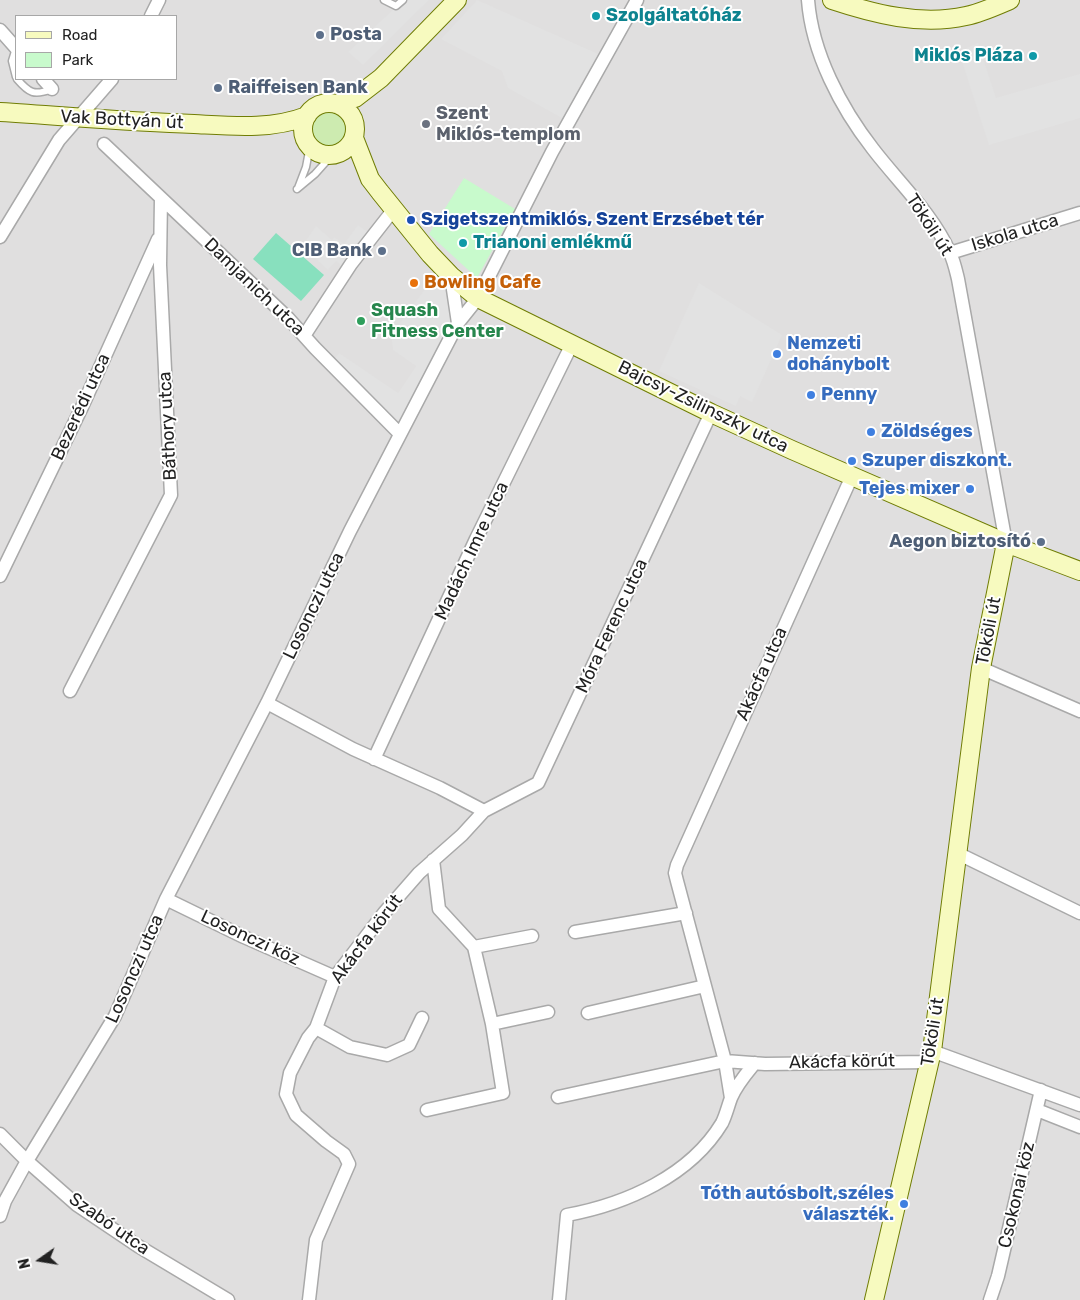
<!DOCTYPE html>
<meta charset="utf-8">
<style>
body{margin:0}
#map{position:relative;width:1080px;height:1300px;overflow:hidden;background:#f2efe9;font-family:Rubik,sans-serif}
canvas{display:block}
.legend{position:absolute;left:15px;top:15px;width:162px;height:65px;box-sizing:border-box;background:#fff;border:1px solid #a7a7a7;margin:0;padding:6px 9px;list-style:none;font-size:15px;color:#222}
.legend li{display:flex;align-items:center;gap:10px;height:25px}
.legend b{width:25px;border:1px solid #a7a7a7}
.north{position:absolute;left:15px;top:1235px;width:50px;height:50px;-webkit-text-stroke:4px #fff;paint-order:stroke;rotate:257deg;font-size:14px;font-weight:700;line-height:20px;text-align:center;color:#222}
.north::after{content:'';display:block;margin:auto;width:18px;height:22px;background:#222;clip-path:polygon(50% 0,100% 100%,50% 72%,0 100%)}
</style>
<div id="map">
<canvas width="1080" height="1300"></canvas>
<ul class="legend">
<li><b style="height:6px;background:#f7fabf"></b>Road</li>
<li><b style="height:14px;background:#c8facc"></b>Park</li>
</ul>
<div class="north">N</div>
</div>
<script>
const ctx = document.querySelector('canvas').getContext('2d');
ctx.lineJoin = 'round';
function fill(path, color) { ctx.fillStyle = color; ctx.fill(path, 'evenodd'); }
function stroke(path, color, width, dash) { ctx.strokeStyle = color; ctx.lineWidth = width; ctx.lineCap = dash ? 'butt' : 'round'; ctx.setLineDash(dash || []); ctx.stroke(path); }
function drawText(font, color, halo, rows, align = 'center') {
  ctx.font = font + ' Rubik,sans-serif'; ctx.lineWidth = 4; ctx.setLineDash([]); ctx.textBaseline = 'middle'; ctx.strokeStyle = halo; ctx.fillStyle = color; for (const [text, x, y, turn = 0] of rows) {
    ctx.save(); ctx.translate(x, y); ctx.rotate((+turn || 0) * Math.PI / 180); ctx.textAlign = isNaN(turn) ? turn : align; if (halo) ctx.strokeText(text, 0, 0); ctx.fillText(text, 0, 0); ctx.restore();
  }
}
const residential = new Path2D(`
 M0,0H1080V1300H0ZM16,16H176V79H16Z`);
const grass = new Path2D(`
 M312 130a19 19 0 1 1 38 0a19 19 0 1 1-38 0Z`);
const park = new Path2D(`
 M464,178L515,209L477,278L429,234Z`);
const pitch = new Path2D(`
 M276,233L324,275L301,301L253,259Z`);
const parking = new Path2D(`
 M398,0H429L363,65L348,52L400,3Z
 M477,0L598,54L562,118L508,88L502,71L441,39Z
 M978,43L996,98L1080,74V118L989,145L959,52Z
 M358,225L373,236L347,271L336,261L328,270L302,246L316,226L332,240L334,237L344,244Z
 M434,277L446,285L454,323L408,413L393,426L331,364L339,353L398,393L416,366L393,350L391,335Z
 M699,283L782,335L752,402L740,396L736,406L659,371Z`);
const lane = new Path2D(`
 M384,0L396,6L403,0
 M16,48L12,61L16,77
 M17,79C29,93 34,96 52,89
 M298,188L306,167L310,146
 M297,189L315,174L332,155`);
const street = new Path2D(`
 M808,0C812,53 841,108 873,149C899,183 932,213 950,253C954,261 956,271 958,279L1006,543
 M151,16L159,0
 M0,30L16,48
 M43,79L52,89
 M104,144L288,318L315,348L400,434
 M0,237L59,140L112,79
 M950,253L1080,213
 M451,276L458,323
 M304,336L351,264L394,209
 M0,576L82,407L158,239
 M981,668L1080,711
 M70,691L171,495L160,265L161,198
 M267,703L353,749L440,788L484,811
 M374,759L476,539L572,344
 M957,853L1080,913
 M433,860L439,909L474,947L492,1024L548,1012
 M166,899L244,937L335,977
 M575,932L686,913
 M474,947L532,936
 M588,1013L705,986
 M316,1028L350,1047L387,1055L409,1045L422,1018
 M932,1051L1080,1105
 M558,1097L725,1061L765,1064L929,1062
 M731,1098L725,1061L677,881L675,873L677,865L852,476
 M427,1110L503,1093L492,1024
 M1037,1110L1080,1127
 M0,1134L27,1161L77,1205L138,1246L228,1300
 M0,1216L5,1201L27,1161L115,1016L166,899L267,703L350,531L458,323L478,298L552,152L637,0
 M309,1300L316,1240L349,1164L344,1154L326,1141L296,1115L286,1094L290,1073L308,1038L316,1028L335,977L384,913L419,873L462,835L484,811L538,783L711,413
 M559,1300L567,1215C626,1204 690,1176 722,1123C726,1115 728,1106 731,1098C737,1084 746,1074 755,1063
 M990,1300L998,1276L1041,1090`);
const secondary = new Path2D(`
 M832,0C874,14 921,26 966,16C981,13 996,6 1010,0
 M303 129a26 26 0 1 1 52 0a26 26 0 1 1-52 0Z
 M336,104L355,98L381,78L457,0
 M0,112C65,116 129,122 194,124C232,126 271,130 307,116
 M354,138L370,179L380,192L430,254L451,276L478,298L711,413L792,450L1006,543L1080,571
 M874,1300L932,1051L981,668L1006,543`);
const markers = [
 [596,16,5,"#0f9aa8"],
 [320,35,5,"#5c6f8a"],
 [1033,56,5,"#0f9aa8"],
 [218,88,5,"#5c6f8a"],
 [426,124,5,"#6b7280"],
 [411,220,5,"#1a4fb4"],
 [463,243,5,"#0f9aa8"],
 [382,251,5,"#5c6f8a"],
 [414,283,5,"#e8710a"],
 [361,321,5,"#2e9e5b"],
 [777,354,5,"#3f7fe0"],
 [811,395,5,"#3f7fe0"],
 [871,432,5,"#3f7fe0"],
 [852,461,5,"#3f7fe0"],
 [970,489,5,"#3f7fe0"],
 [1041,542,5,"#5c6f8a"],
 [904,1204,5,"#3f7fe0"]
];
const cultureNames = [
 ["Szolgáltatóház",606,16],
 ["Miklós Pláza",1023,56,"right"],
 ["Trianoni emlékmű",473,243]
];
const serviceNames = [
 ["Posta",330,35],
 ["Raiffeisen Bank",228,88],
 ["CIB Bank",372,251,"right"],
 ["Aegon biztosító",1031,542,"right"]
];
const worshipNames = [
 ["Szent",436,114],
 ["Miklós-templom",436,135]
];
const streetNames = [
 ["Vak Bottyán út",122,120,3],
 ["Tököli út",929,225,57],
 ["Iskola utca",1015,233,-17],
 ["Damjanich utca",254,287,44],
 ["Bezerédi utca",81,407,-65],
 ["Bajcsy-Zsilinszky utca",703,407,26],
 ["Báthory utca",168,426,-93],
 ["Madách Imre utca",472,551,-65],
 ["Losonczi utca",314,606,-64],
 ["Móra Ferenc utca",612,626,-65],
 ["Tököli út",989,631,-79],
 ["Akácfa utca",762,674,-66],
 ["Losonczi köz",250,938,25],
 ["Akácfa körút",367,939,-53],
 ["Losonczi utca",135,969,-66],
 ["Tököli út",933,1032,-81],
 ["Akácfa körút",842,1062,-1],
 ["Csokonai köz",1017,1195,-77],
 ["Szabó utca",109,1224,35]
];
const transitNames = [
 ["Szigetszentmiklós, Szent Erzsébet tér",421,220]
];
const foodNames = [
 ["Bowling Cafe",424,283]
];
const leisureNames = [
 ["Squash",371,311],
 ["Fitness Center",371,332]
];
const shopNames = [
 ["Nemzeti",787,344],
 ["dohánybolt",787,365],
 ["Penny",821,395],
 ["Zöldséges",881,432],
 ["Szuper diszkont.",862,461],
 ["Tejes mixer",960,489,"right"],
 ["Tóth autósbolt,széles",894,1194,"right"],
 ["választék.",894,1215,"right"]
];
fill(residential, '#e0dfdf');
fill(grass, '#cdebb0');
fill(park, '#c8facc');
fill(pitch, '#88e0be');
fill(parking, '#e2e2e2');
stroke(lane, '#a9a9a9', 9);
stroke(street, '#a9a9a9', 15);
stroke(secondary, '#707d05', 20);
stroke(lane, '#fff', 6);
stroke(street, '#fff', 12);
stroke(secondary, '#f7fabf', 18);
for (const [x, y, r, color] of markers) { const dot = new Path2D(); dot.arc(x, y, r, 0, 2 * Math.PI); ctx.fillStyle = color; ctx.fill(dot); stroke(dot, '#fff', 2); }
drawText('bold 18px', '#0d838f', '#fff', cultureNames, 'left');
drawText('bold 18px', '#4e5e75', '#fff', serviceNames, 'left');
drawText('bold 18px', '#5b616d', '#fff', worshipNames, 'left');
drawText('18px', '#222', '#fff', streetNames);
drawText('bold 18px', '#164399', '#fff', transitNames, 'left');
drawText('bold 18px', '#c56008', '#fff', foodNames, 'left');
drawText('bold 18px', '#27864d', '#fff', leisureNames, 'left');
drawText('bold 18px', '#366cbe', '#fff', shopNames, 'left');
</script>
